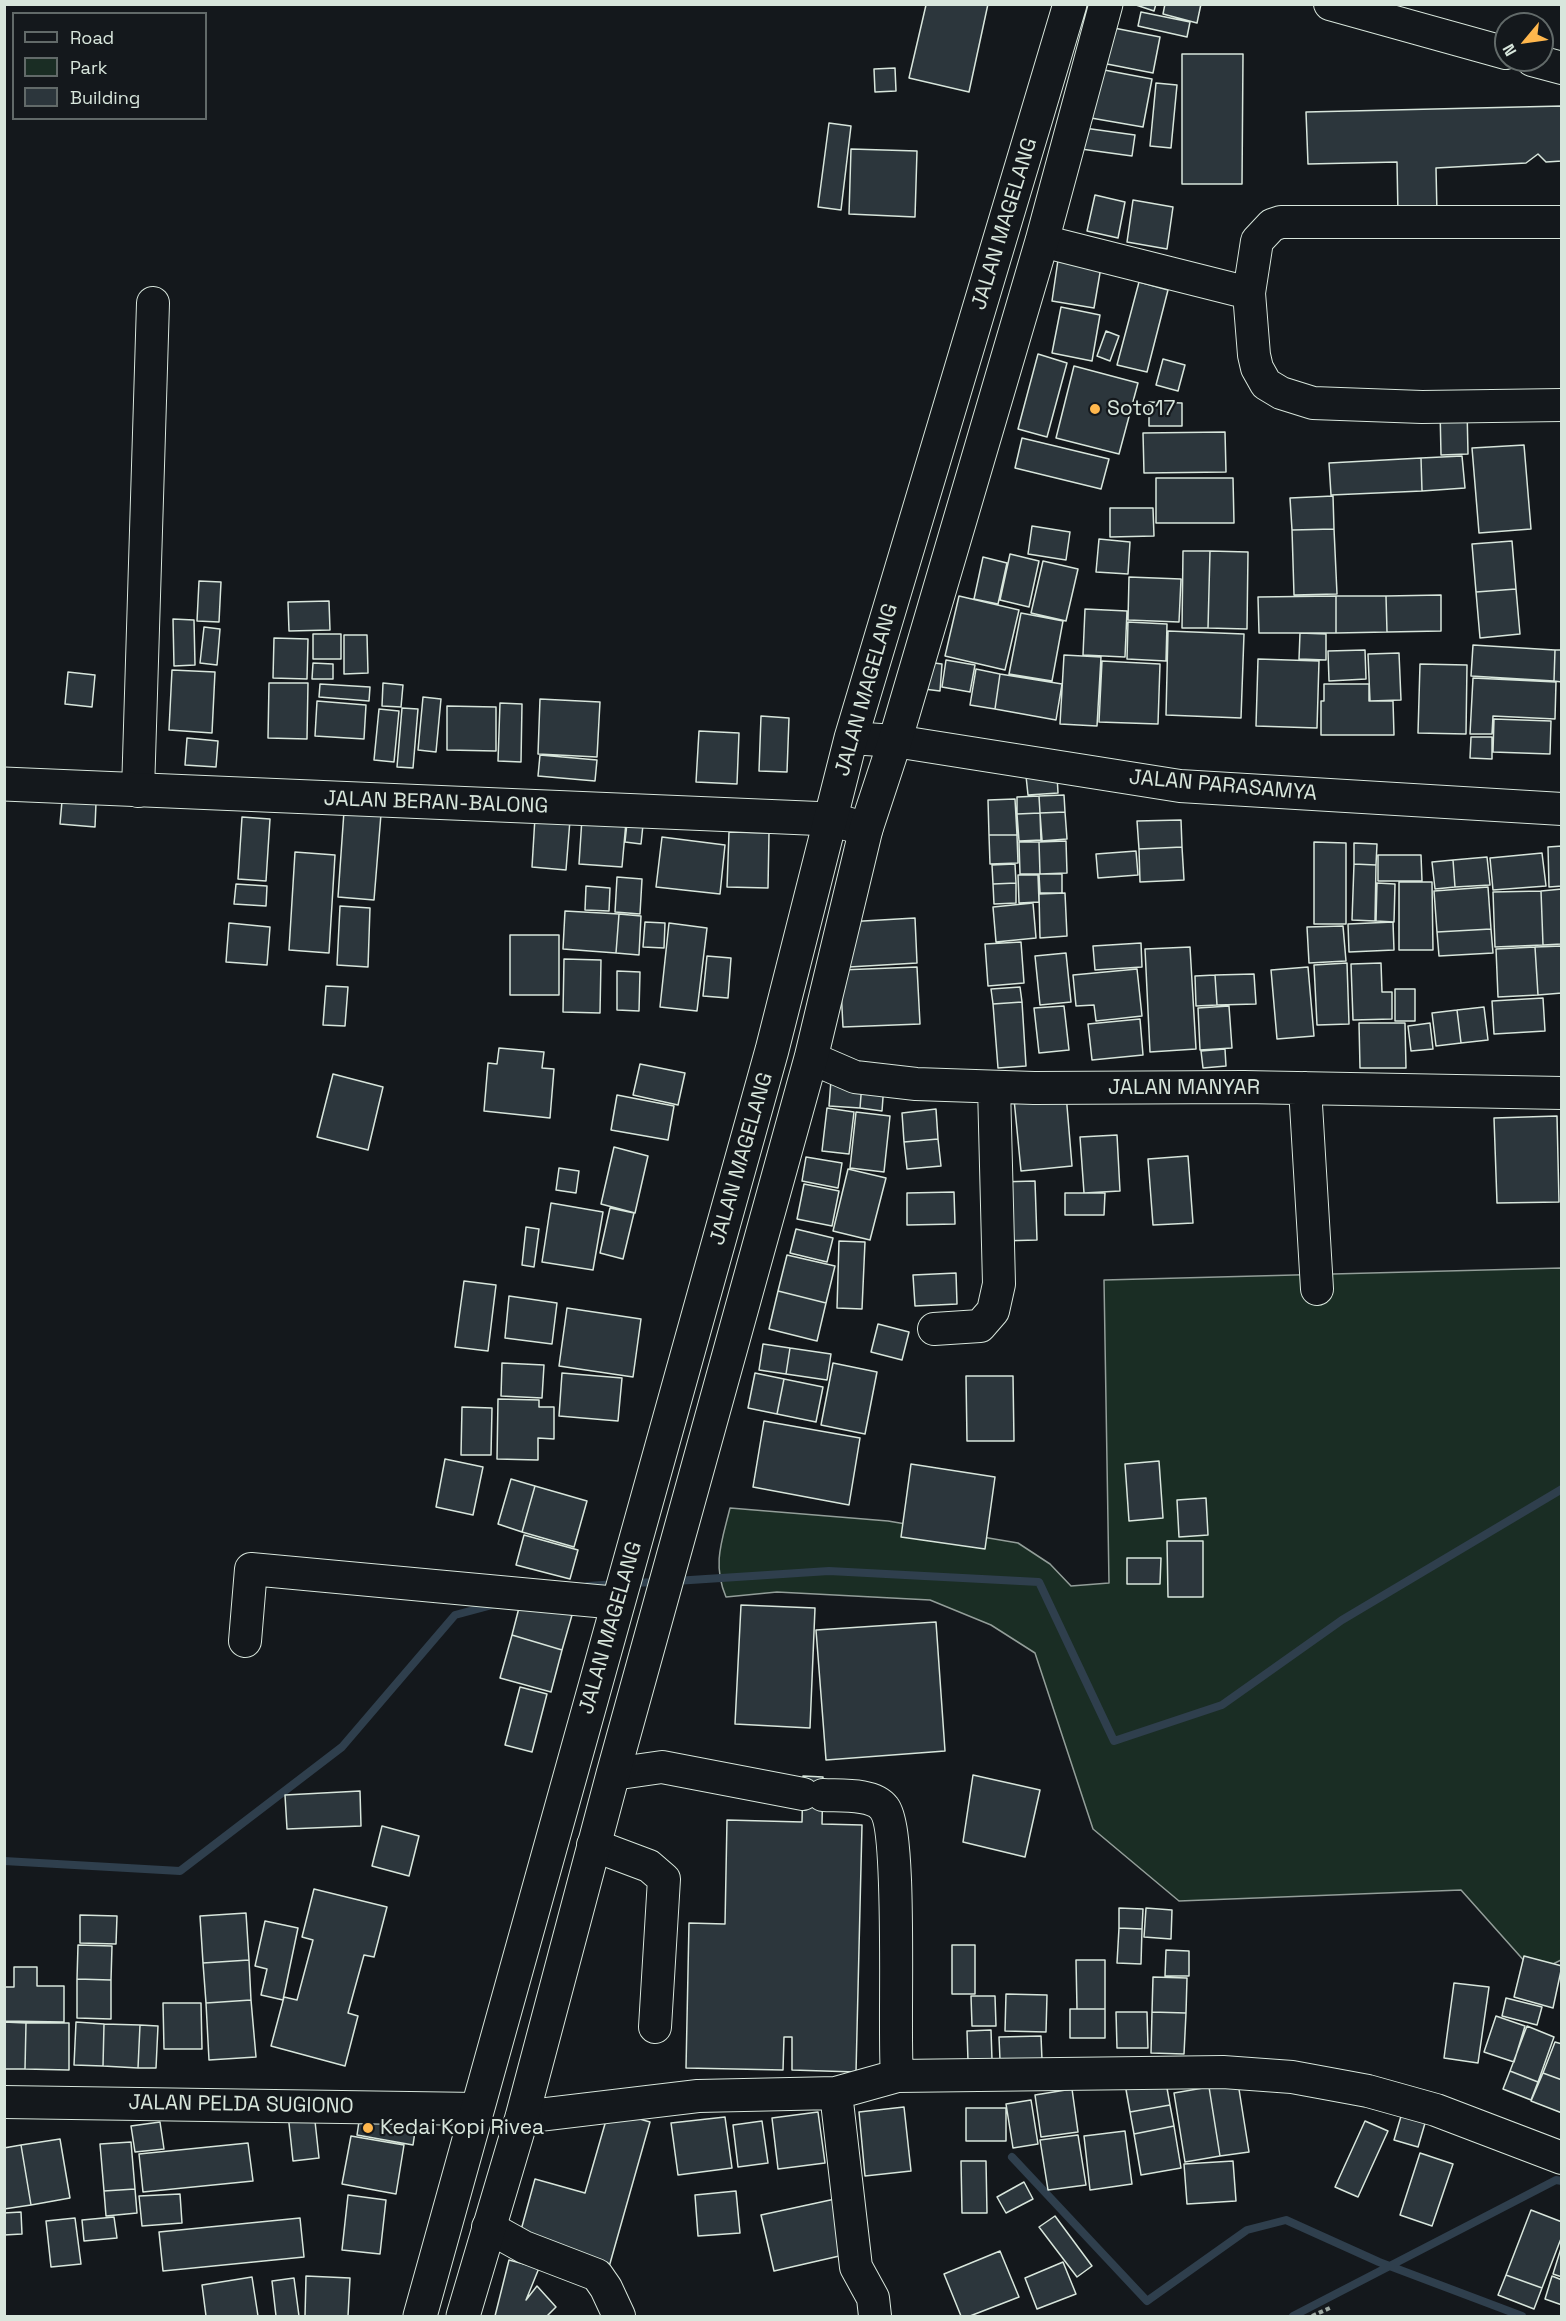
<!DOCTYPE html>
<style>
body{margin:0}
#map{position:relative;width:1566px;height:2321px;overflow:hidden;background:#14181c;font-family:"Space Grotesk",sans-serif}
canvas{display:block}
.frame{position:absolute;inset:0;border:6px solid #d8e6dc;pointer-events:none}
.legend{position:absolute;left:12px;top:12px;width:195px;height:108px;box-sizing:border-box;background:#14181c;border:2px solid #626a69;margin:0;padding:8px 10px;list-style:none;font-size:18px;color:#d8e6dc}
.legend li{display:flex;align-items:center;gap:12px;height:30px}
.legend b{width:30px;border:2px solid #626a69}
.north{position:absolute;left:1494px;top:12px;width:60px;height:60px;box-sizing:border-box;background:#14181c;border:2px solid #626a69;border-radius:50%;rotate:241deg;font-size:16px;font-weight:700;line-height:24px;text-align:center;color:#d8e6dc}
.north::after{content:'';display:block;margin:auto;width:21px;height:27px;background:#ffb74d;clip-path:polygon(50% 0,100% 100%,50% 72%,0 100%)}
</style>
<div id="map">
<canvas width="1566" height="2321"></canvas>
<div class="frame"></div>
<ul class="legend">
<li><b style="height:8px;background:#14181c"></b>Road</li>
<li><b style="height:16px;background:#1a2d24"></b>Park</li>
<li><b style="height:16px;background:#2c363c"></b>Building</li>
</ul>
<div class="north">N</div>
</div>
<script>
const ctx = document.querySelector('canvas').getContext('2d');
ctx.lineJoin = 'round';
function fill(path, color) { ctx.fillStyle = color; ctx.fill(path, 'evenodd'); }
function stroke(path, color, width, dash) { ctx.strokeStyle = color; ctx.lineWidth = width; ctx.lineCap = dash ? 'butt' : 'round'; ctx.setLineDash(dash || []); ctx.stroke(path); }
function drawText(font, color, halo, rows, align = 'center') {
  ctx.font = font + ' "Space Grotesk",sans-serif'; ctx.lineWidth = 4.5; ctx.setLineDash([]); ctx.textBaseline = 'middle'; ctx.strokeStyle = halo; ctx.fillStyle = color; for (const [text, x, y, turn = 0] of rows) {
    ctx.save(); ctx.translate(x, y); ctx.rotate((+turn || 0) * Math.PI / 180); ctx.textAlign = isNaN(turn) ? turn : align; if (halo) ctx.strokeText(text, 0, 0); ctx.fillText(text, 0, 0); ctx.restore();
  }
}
const green = new Path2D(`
 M1561,1268V1960L1535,1973L1461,1890L1179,1901L1093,1829L1035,1653L991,1625L930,1600L777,1592L726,1597C712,1564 722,1541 730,1508L888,1521L1018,1543L1050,1564L1071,1586L1109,1583L1104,1280Z`);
const stream = new Path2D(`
 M675,1581L829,1571L1039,1582L1114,1741L1222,1705L1342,1620L1562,1489
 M630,1583L659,1582
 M588,1586L617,1584
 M4,1861L180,1871L342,1747L455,1615L496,1604
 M1012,2157L1147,2301L1247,2230L1286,2220L1379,2262L1522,2316
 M1293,2316L1556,2180L1562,2181`);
const building = new Path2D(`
 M988,4L969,92L909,78L926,5Z
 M1133,4H1156L1154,11Z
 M1165,4H1201L1197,23L1163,14Z
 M1141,12L1190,22L1187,37L1138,26Z
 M1114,28L1160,37L1153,73L1107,64Z
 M1182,54H1243L1242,184H1182Z
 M895,68L896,91L875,92L874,69Z
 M1099,69L1152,79L1143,127L1091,118Z
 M1156,83L1177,85L1171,148L1150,146Z
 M1562,106V161L1546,162L1538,154L1526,163L1436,168L1437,214L1398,215L1397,162L1308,164L1306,112Z
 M829,123L851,126L841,210L818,207Z
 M1084,128L1135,135L1132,156L1081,149Z
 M851,149L917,151L915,217L849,214Z
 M1095,195L1125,202L1118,238L1087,231Z
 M1133,200L1173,207L1167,249L1127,242Z
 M1058,260L1101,267L1094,308L1052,301Z
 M1139,282L1168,290L1147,372L1117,365Z
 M1061,307L1100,315L1092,361L1052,353Z
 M1106,331L1119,336L1110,361L1097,356Z
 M1038,354L1067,363L1047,437L1018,429Z
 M1163,359L1185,365L1178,391L1156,385Z
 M1074,366L1138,383L1119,454L1056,438Z
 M1149,402L1182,403V426H1149Z
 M1467,408L1468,454L1441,455L1440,409Z
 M1225,432L1226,472L1144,473L1143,433Z
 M1022,438L1109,459L1101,489L1015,468Z
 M1524,445L1531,529L1479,533L1472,448Z
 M1462,456L1465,488L1422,491L1421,458Z
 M1421,458L1422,491L1331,495L1329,463Z
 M1156,478H1233L1234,523H1156Z
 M1333,496L1334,529L1292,530L1290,498Z
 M1110,508H1153L1154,536L1110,537Z
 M1032,526L1070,532L1066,560L1028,554Z
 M1334,529L1337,594L1294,595L1292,530Z
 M1099,539L1130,542L1128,574L1096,572Z
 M1512,541L1516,589L1476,592L1472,544Z
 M1183,551H1210L1208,628H1182Z
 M1210,551L1248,552L1247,629L1208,628Z
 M1010,554L1039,561L1029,607L1000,600Z
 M983,557L1007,563L998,604L974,599Z
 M1043,561L1078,569L1066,621L1031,613Z
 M1129,577L1181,579L1179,622L1128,620Z
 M199,581L221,582L219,622L197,621Z
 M1516,589L1520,634L1480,638L1476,592Z
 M1441,595V631L1387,632L1386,596Z
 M959,596L1019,610L1005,670L945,656Z
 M1336,596H1386L1387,632L1336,633Z
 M1336,596V633H1259L1258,597Z
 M329,601L330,630L289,631L288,602Z
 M1085,609L1127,611L1125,657L1083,655Z
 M1021,613L1063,621L1052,681L1009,674Z
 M173,619L194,620L195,665L174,666Z
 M1128,622L1167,624L1166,661L1127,659Z
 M204,627L220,629L217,665L200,663Z
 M1168,631L1244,634L1241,718L1166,715Z
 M1300,633L1326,634V660L1299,659Z
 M313,634H341V659H313Z
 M344,635H367L368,673L344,674Z
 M274,638L308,639L307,679L273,678Z
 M1473,645L1555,650L1554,681L1471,676Z
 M1365,650L1366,679L1329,681L1328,651Z
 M1555,650H1562V682L1554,681Z
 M1399,653L1401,700L1370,701L1368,654Z
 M1064,655L1101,657L1097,726L1060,724Z
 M1258,659L1319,661L1317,728L1256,726Z
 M946,660L975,665L970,692L942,687Z
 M919,661L942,664L940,691L916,688Z
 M1102,661L1160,664L1158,724L1099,722Z
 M313,663L333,664V679H312Z
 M1420,664L1467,665L1466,734L1418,733Z
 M976,669L1000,674L995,709L970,705Z
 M172,670L215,672L212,733L169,730Z
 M68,672L95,675L92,707L65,704Z
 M1000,674L1062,684L1056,720L995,709Z
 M1473,678L1556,682L1555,719L1493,716L1492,734H1470Z
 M269,683H308L307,739L268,738Z
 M383,683L403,685L401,707L382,706Z
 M320,684L370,687L369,701L319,697Z
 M1324,684H1369V701H1393L1394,735H1321V701H1324Z
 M423,697L441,699L436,752L418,750Z
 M540,699L600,702L597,757L538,754Z
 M317,701L366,705L364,739L315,736Z
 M500,703L522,704L521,762L498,761Z
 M447,706L496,707V751L447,750Z
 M402,708L418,709L413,768L397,767Z
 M379,709L399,711L394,762L374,760Z
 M761,716L789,718L787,772L759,771Z
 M1494,719L1551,721L1550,754L1493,752Z
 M699,731L739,733L737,784L696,782Z
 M1471,737H1492V759L1470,758Z
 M187,738L218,741L216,767L185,765Z
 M540,755L597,760L595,781L538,776Z
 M1057,775L1058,793L1028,795L1026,776Z
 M1064,795L1065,812L1040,813L1039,796Z
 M1039,796L1040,813L1017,814V797Z
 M1015,799L1017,835H989L988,800Z
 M62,801L96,803L95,827L60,824Z
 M344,811L381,814L374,900L338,897Z
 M1065,812L1067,839L1041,841L1040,813Z
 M1040,813L1042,840L1019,841L1017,814Z
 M242,817L270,819L266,881L238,879Z
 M535,817L570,820L566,870L532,867Z
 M582,818L626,822L622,867L579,864Z
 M1181,820L1182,847L1139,849L1137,821Z
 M627,823L643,825L641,844L625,842Z
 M729,832L769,833L768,888L727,887Z
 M989,835H1017L1018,863L990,864Z
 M662,837L725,845L720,894L656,887Z
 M1066,841L1067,873L1040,874L1039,842Z
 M1019,842H1039L1040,874H1020Z
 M1314,842L1346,843V924H1314Z
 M1354,843L1377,844L1376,865L1354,864Z
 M1562,846V886L1549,887L1548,847Z
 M1182,847L1184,880L1140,882L1139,849Z
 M1136,851L1138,875L1098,878L1096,854Z
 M295,852L335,855L329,953L289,950Z
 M1542,853L1546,886L1493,890L1490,858Z
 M1378,855H1421L1422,881H1378Z
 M1487,857L1490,885L1455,887L1453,860Z
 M1453,860L1455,887L1435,889L1432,862Z
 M1015,864L1016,883L993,884L992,865Z
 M1354,864L1376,865L1375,921L1352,920Z
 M1039,874H1062V893H1040Z
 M1018,875H1038L1039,902L1019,903Z
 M617,877L642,879L640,914L615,912Z
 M1399,882H1432L1433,950H1399Z
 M1016,883V903L994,904L993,884Z
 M1377,883L1395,884L1394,922L1376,921Z
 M236,884L267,886L266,906L234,904Z
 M586,886L610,888L609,911L585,910Z
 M1488,887L1491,929L1437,932L1434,891Z
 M1562,889V944L1543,945L1541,891Z
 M1541,891L1543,945L1495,947L1493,892Z
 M1065,893L1067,936L1040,938L1039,894Z
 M1033,903L1036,938L996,942L993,907Z
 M340,906L370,908L368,967L337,965Z
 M565,911L619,914L616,953L563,949Z
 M619,914L641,916L639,955L616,953Z
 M915,918L917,963L849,967L846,922Z
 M645,922L665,923L664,948L643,947Z
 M1393,922L1394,950L1349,952L1348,924Z
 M229,923L270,927L267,965L226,962Z
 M669,923L707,928L697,1011L660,1007Z
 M1343,926L1346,961L1309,963L1307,927Z
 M1491,929L1493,953L1439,956L1437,932Z
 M510,935H559V995H510Z
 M1021,942L1024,983L988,986L985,944Z
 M1141,943L1142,967L1095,970L1093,946Z
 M1562,946V993L1538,995L1535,947Z
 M1190,947L1196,1049L1150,1052L1145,949Z
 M1535,947L1538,995L1498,997L1496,949Z
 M1066,953L1071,1002L1040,1005L1035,956Z
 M707,956L731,958L728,998L703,996Z
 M564,959L601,960L600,1013L563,1012Z
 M1347,963L1349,1024L1317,1025L1314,965Z
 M1381,963L1382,992H1392V1019L1353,1020L1351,964Z
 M917,967L920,1024L843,1027L840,970Z
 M1308,967L1314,1036L1277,1039L1271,970Z
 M1137,969L1142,1016L1096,1021L1094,1005L1076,1006L1073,975Z
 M617,971L640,972L639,1011L617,1010Z
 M1254,974L1256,1004L1217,1005L1215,975Z
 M1215,975L1217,1005L1196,1006L1195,976Z
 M326,986L348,987L345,1026L323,1025Z
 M1020,987L1022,1002L993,1004L991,989Z
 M1395,989H1415V1021H1395Z
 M1543,998L1545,1031L1494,1034L1492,1001Z
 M1022,1002L1026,1066L998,1068L993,1004Z
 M1064,1006L1069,1050L1039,1053L1034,1008Z
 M1229,1006L1232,1048L1200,1050L1198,1008Z
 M1484,1007L1488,1040L1461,1043L1457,1010Z
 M1457,1010L1461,1043L1436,1046L1432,1013Z
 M1140,1019L1143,1055L1092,1060L1088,1024Z
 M1359,1023H1405L1406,1068H1360Z
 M1430,1023L1433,1049L1411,1051L1408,1026Z
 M499,1048L544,1052L542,1068L554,1069L550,1118L484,1111L488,1063L497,1064Z
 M1225,1049L1226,1066L1203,1068L1201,1051Z
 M640,1064L685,1073L678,1105L633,1095Z
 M333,1074L383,1087L368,1150L317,1137Z
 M831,1080L862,1083L860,1108L829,1106Z
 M862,1083L884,1084L882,1111L860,1108Z
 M1066,1094L1072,1166L1021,1171L1014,1099Z
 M617,1095L674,1106L668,1140L611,1130Z
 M827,1108L854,1112L849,1154L822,1151Z
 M936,1109L938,1139L904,1142L902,1113Z
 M856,1112L890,1116L884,1172L850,1168Z
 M1557,1116L1559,1202L1497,1203L1494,1118Z
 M1117,1135L1120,1191L1084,1193L1080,1137Z
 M938,1139L941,1166L907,1169L904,1142Z
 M614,1147L648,1156L635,1213L601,1204Z
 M1188,1156L1193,1223L1153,1225L1148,1159Z
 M806,1157L842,1163L838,1188L802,1181Z
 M559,1168L579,1171L576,1193L556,1190Z
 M848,1169L886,1178L870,1240L833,1231Z
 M1035,1181L1037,1240L1000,1241L998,1182Z
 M804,1184L839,1191L832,1226L797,1219Z
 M954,1192L955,1224L907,1225V1193Z
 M1065,1193H1105L1104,1215H1065Z
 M551,1203L603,1212L593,1270L542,1262Z
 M610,1208L634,1213L623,1259L600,1253Z
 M526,1227L539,1229L534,1267L522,1265Z
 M796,1229L833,1238L827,1262L790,1253Z
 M839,1241L865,1242L862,1309L837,1308Z
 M787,1255L835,1266L826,1303L778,1291Z
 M956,1273L957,1304L915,1306L913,1275Z
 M464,1281L496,1285L488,1351L455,1347Z
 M778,1291L826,1303L817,1341L769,1329Z
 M509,1296L557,1303L552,1344L505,1338Z
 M567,1308L641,1319L633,1377L559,1366Z
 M878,1324L909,1332L902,1360L871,1352Z
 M763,1344L790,1348L786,1374L759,1370Z
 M790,1348L831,1354L827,1380L786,1374Z
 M502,1363L544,1365L542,1398L501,1396Z
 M833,1363L877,1372L865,1434L821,1425Z
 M562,1373L622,1378L618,1421L559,1416Z
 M755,1373L784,1379L777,1414L748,1408Z
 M966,1376H1013L1014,1441H967Z
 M784,1379L823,1387L816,1422L777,1414Z
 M498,1399L539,1400V1407H554V1439L538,1438V1460L497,1459Z
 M462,1407L492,1408L491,1455H461Z
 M764,1421L860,1438L849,1505L753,1487Z
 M445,1459L483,1467L473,1515L436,1507Z
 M1159,1461L1163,1518L1129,1521L1125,1464Z
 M911,1464L995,1477L985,1549L901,1537Z
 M511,1479L535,1486L522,1532L498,1524Z
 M535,1486L587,1501L574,1547L522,1532Z
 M1206,1498L1208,1535L1179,1537L1177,1500Z
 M524,1535L578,1550L570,1579L516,1565Z
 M1167,1541H1203V1597H1168Z
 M1127,1558H1161L1160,1584H1127Z
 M521,1600L572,1615L562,1650L512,1635Z
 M741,1605L815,1608L810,1728L735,1724Z
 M936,1622L945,1751L826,1760L816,1630Z
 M512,1635L562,1650L551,1692L500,1678Z
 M520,1687L547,1694L532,1752L505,1745Z
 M973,1775L1040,1790L1025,1857L963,1842Z
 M803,1776L823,1777L822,1824L862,1825L856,2072L792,2070V2037H784L783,2070L686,2068L689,1923L725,1924L727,1820L802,1822Z
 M360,1791L361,1826L287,1829L285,1795Z
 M382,1826L419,1836L409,1876L372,1866Z
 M314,1889L387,1907L374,1957L364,1955L348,2013L358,2016L345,2066L271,2046L284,1997L297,2000L313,1940L302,1937Z
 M1119,1908L1143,1909L1142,1929L1119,1928Z
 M1146,1908L1172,1910L1171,1939L1144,1937Z
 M246,1913L249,1960L203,1963L200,1916Z
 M80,1915L117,1916L116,1944L80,1943Z
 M265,1921L298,1928L283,2000L261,1995L267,1969L255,1966Z
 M1119,1928L1142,1929L1141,1964L1117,1963Z
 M78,1945L112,1946L111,1980L77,1979Z
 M952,1945H975V1994H952Z
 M1166,1950L1189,1951V1976H1165Z
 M1524,1956L1562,1966L1553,2008L1514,1997Z
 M249,1960L251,2000L206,2003L203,1963Z
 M1076,1960H1105V2009H1077Z
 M14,1967H37V1986H64V2022L4,2021V1987H14Z
 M1153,1977L1187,1978L1186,2013L1152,2012Z
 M77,1979L111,1980V2019L77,2018Z
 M1454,1983L1489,1987L1478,2063L1444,2058Z
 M1006,1994L1047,1995L1046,2032L1005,2031Z
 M971,1996H995L996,2026H972Z
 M1506,1998L1542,2007L1537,2025L1502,2016Z
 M251,2000L256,2057L209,2060L206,2003Z
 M163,2003H201L202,2049H164Z
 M1070,2009H1105V2038H1070Z
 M1116,2012H1147L1148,2048H1117Z
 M1152,2012L1186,2013L1184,2054L1151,2053Z
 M1496,2016L1525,2026L1514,2062L1484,2052Z
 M4,2022L26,2023L25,2069H4Z
 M76,2022L104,2024L103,2066L74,2065Z
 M26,2023H69V2070L25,2069Z
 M104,2024L140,2025L138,2068L103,2066Z
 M140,2025L158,2026L156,2068H138Z
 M1527,2026L1554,2037L1538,2082L1510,2071Z
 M991,2030L992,2060L968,2061L967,2031Z
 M1041,2036L1042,2060H1000L999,2037Z
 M1555,2042L1562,2044V2080L1543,2073Z
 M1510,2071L1538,2082L1531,2100L1503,2089Z
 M1543,2073L1562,2080V2113L1531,2101Z
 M1165,2077L1170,2105L1130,2112L1125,2084Z
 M1238,2083L1249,2152L1220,2156L1209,2087Z
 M1209,2087L1220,2156L1185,2162L1174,2093Z
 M1072,2089L1078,2132L1041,2137L1035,2095Z
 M1031,2100L1038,2144L1013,2148L1006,2104Z
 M1170,2105L1174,2126L1134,2134L1130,2112Z
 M1404,2106L1428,2113L1418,2147L1394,2140Z
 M904,2107L911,2171L865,2176L859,2112Z
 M361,2108L417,2118L413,2145L357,2135Z
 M966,2108H1006V2141H966Z
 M609,2110L650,2122L609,2267L518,2241L535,2179L585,2193Z
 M314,2112L319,2158L293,2161L288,2114Z
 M818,2112L825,2163L778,2169L772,2118Z
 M725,2117L732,2168L678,2175L671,2123Z
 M762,2121L768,2163L738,2167L733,2125Z
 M1365,2121L1388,2131L1358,2197L1335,2187Z
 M160,2122L164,2149L135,2152L131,2126Z
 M1174,2126L1181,2168L1141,2175L1134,2134Z
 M1125,2131L1132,2184L1090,2190L1084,2136Z
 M1078,2135L1086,2185L1048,2190L1040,2140Z
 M351,2136L404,2145L396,2194L342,2184Z
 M60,2139L70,2198L31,2205L21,2145Z
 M131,2142L135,2189L104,2191L100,2144Z
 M248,2143L253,2181L143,2192L139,2154Z
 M21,2145L31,2205L4,2209V2148Z
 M1420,2153L1453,2164L1432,2226L1400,2215Z
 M961,2161H986L987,2213H962Z
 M1233,2161L1236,2201L1187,2204L1184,2164Z
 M1024,2182L1033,2199L1006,2213L997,2197Z
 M135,2189L137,2213L106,2216L104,2191Z
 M736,2191L740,2233L698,2236L695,2195Z
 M180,2194L182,2223L142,2226L139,2196Z
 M348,2195L386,2200L380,2254L342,2250Z
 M835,2199L848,2254L774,2271L761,2215Z
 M1531,2210L1562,2222V2236L1542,2288L1506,2275Z
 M21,2212L22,2234L4,2235V2213Z
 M1055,2216L1092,2266L1077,2277L1039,2227Z
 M114,2217L117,2238L84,2241L82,2220Z
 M75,2218L81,2264L51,2267L46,2221Z
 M300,2218L304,2257L163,2271L159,2232Z
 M1562,2245V2277L1553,2274Z
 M1000,2251L1019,2297L970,2316H961L944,2274Z
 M509,2260L539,2268L526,2300L537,2286L556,2307L547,2316H495Z
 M1063,2262L1076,2294L1037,2309L1025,2278Z
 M1506,2275L1542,2288L1534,2309L1498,2295Z
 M306,2276L350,2278L348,2316H305Z
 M1552,2276L1562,2280V2305L1545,2299Z
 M252,2277L258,2316H206L202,2285Z
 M294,2278L299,2316H276L272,2281Z`);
const path = new Path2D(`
 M1312,2316L1332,2307`);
const minor = new Path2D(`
 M1330,4L1506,53
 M1532,60L1562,68
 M1562,222H1281L1272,225L1257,241L1249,293L1254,355L1257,368L1266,384L1281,393L1313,403L1422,407L1562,405
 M1042,241L1249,293
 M851,738L895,741L1180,786L1562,809
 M138,791L153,303
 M811,1058L855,1077L916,1084L1034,1088L1244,1087L1562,1093
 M1305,1088L1317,1289
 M934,1329L980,1326L993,1311L999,1284L994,1087
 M245,1641L251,1569L618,1603
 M613,1774L662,1767L803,1794
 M823,1795C840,1796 873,1793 884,1808C903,1832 893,2031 897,2076
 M593,1845L649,1866L664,1879L655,2027
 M836,2093L856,2267L873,2298L875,2316
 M4,2102L477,2109
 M522,2117L698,2096L836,2093L897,2076L1223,2072L1292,2077L1368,2091L1436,2110L1562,2158
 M488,2227L524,2247L597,2275L606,2288L619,2316`);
const major = new Path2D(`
 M4,784L830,819L866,829`);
const highway = new Path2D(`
 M420,2316L772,1050L851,738L1070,4
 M463,2316L522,2117L613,1774L811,1058L866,829L895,741L1042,241L1106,4`);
const markers = [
 [1095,409,6,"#ffb74d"],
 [368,2128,6,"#ffb74d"]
];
const streetNames = [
 ["JALAN MAGELANG",1005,224,-73],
 ["JALAN MAGELANG",867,690,-74],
 ["JALAN PARASAMYA",1223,786,5],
 ["JALAN BERAN-BALONG",436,803,2],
 ["JALAN MANYAR",1184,1088],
 ["JALAN MAGELANG",742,1159,-74],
 ["JALAN MAGELANG",611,1628,-74],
 ["JALAN PELDA SUGIONO",241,2105,1]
];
const poiNames = [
 ["Soto17",1107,409],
 ["Kedai Kopi Rivea",380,2128]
];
fill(green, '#1a2d24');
stroke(green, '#939e99', 1.5);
stroke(stream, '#2f3f4d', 8);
fill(building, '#2c363c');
stroke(building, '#d8e6dc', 1.5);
stroke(minor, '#d8e6dc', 34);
stroke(major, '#d8e6dc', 35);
stroke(highway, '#d8e6dc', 35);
stroke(path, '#9da8a2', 4, [4.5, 3]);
stroke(minor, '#14181c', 32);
stroke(major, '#14181c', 33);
stroke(highway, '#14181c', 33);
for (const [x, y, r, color] of markers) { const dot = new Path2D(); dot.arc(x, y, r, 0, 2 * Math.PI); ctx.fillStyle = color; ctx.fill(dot); stroke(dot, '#14181c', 2); }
drawText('21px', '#d8e6dc', '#14181c', streetNames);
drawText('21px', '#d8e6dc', '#14181c', poiNames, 'left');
</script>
